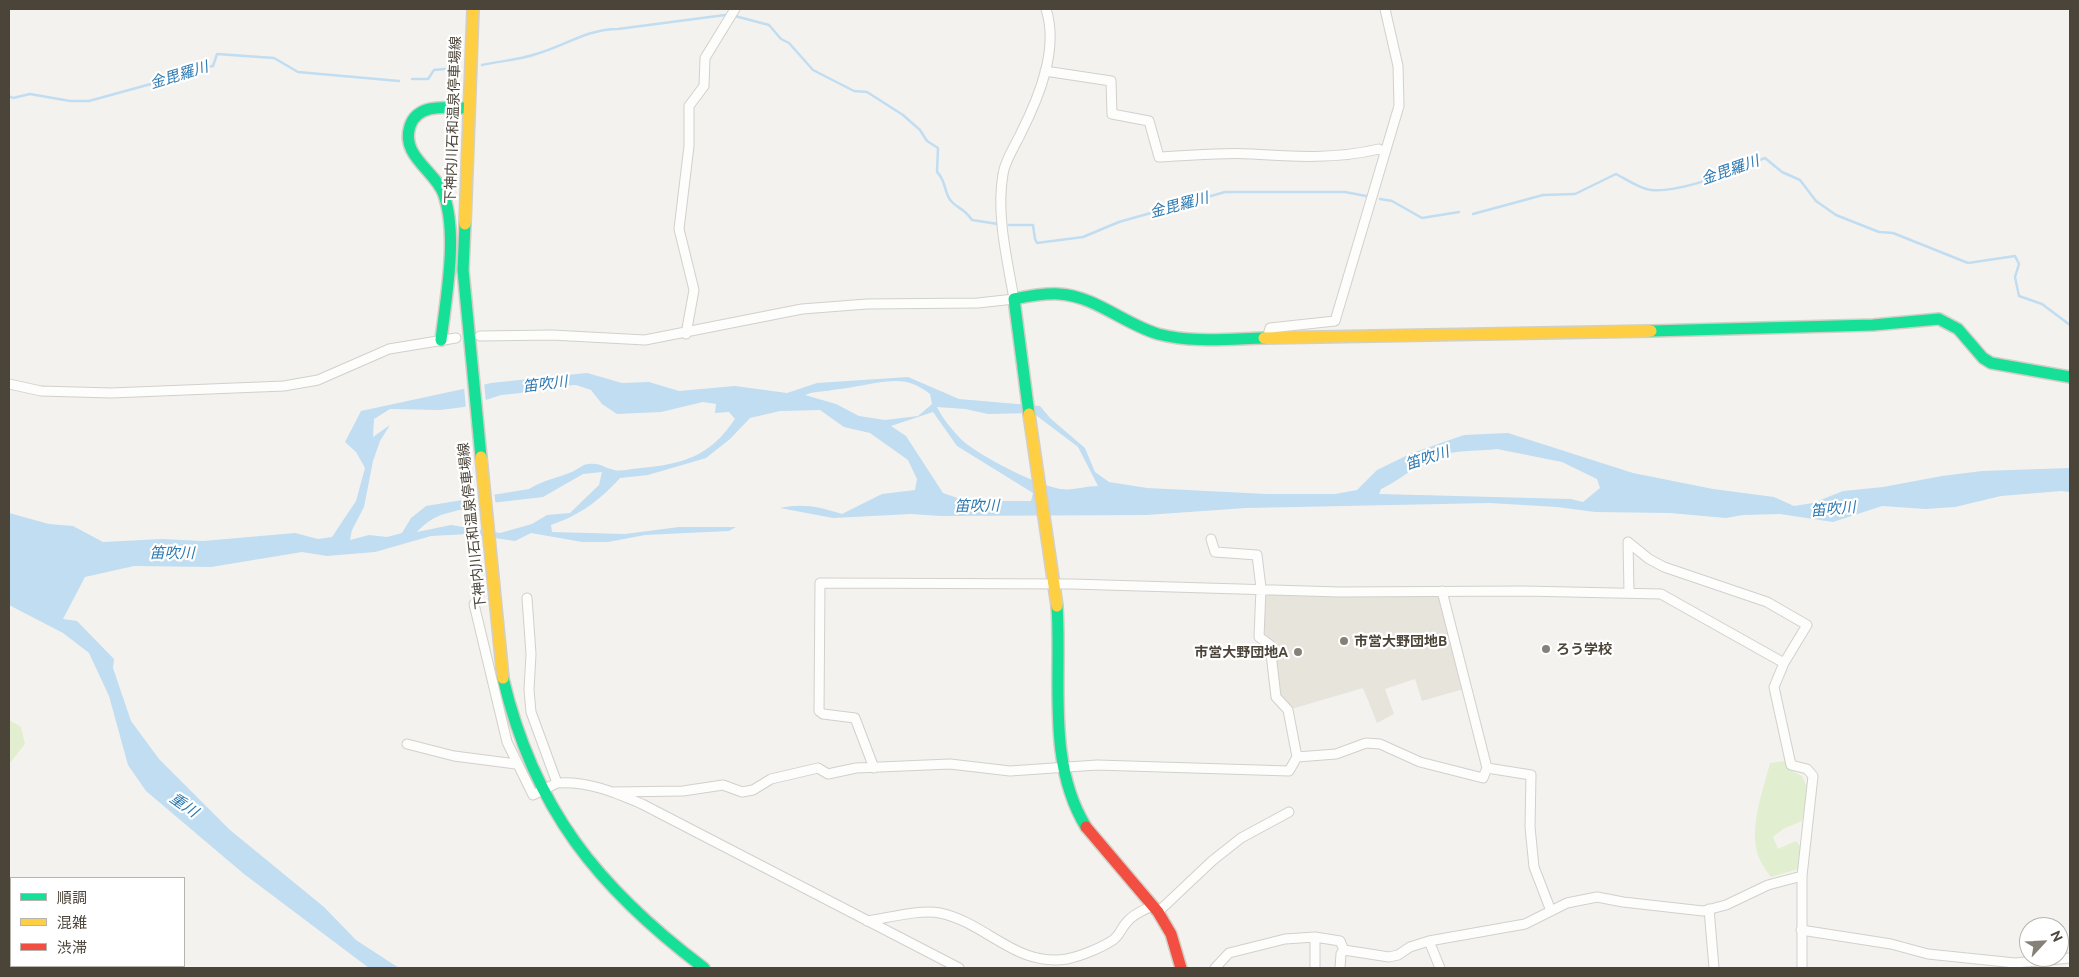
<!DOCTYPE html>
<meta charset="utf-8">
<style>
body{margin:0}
#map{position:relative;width:2079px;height:977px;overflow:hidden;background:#f4f2ee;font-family:Ubuntu,"Noto Sans JP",sans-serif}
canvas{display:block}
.frame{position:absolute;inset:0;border:10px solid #4b4439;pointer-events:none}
.legend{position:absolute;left:10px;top:877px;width:175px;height:90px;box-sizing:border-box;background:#fff;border:1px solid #b7b4b0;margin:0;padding:6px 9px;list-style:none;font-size:15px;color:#4b4439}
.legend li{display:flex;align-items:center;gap:10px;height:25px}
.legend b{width:25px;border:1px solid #b7b4b0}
.north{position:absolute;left:2019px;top:917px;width:50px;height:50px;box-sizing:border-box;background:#fff;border:1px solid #b7b4b0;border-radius:50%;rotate:65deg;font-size:14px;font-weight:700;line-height:20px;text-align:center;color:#4b4439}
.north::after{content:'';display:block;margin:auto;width:18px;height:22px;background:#868178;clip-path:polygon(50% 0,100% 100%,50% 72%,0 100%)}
</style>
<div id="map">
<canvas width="2079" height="977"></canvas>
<div class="frame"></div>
<ul class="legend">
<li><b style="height:6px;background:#16e098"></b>順調</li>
<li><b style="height:6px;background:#ffcf43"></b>混雑</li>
<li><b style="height:6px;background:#f24e42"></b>渋滞</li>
</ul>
<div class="north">N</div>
</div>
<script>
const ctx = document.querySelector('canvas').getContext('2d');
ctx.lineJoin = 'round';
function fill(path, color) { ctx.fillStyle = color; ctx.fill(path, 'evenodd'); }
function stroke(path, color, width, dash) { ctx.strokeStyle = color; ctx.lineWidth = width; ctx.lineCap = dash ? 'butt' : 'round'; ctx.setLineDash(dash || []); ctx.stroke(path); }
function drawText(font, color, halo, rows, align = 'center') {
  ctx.font = font + ' Ubuntu,"Noto Sans JP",sans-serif'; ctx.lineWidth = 4.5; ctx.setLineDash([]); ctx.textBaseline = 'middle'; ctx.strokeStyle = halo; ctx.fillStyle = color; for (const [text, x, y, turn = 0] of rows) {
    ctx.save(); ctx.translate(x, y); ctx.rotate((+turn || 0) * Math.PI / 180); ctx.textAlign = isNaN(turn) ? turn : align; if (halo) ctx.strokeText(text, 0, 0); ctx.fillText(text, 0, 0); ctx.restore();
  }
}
const residential = new Path2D(`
 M1261,588L1442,591L1467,688L1422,701L1415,679L1385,689L1394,714L1377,723L1363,688L1288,710L1276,697L1270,645L1259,637Z`);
const green = new Path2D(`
 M9,720L21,727L25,744L9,764Z
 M1786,761L1788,769L1802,776L1808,789L1802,821L1783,829L1773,837L1778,849L1796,841L1800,846L1798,869L1771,877C1767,872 1763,866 1760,860C1747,831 1763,792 1770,763Z`);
const water = new Path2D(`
 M587,373L622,383L649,382L679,391L735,386L787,393L817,383L908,377L959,399L1040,406L1050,418L1085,448L1095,472L1109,482L1147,488L1267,494H1335L1357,490L1377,470L1412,453L1464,435L1508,433L1633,473L1713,489L1774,497L1794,506L1813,503L1843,491L1883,487L1942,476L1982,471L2070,468V492L2061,491L2001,496L1955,507L1926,509L1882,506L1833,522L1780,514L1743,515L1726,518L1670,513L1595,512L1557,507L1490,503L1246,508L1146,515L941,516L911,514L833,518L780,508C803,503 820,507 842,514L882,494L915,490L917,479L908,460L870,433L844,427L820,410L780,411L750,418L730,439L706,458L648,475L620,478C599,501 580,515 551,525L552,532L625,534L679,527H736L729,531L645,535L608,542H582L531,533L515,541L468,534L431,536L375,552L327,556L302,552L211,567L134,566L85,577L63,619L77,621L114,659L113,668L131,721L159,759L230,830L324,907L356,940L399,968H369L244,874L146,791L128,765L109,696L89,653L63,633L9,605V513L49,524L73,526L103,542L162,539L203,541L295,533L318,539L332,537L356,501L365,468L356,452L345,442L361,411L491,383ZM895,381C910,381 918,385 930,394L932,404L918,416L885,420L859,416L836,404L805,395C814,391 822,392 832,390C853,388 873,382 895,381ZM576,385L591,390L602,404L617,414L661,412L703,402L716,404L715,413L729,412L735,419C710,456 684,464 641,468C633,468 622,472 614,470C604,468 602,463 589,464C583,464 578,469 572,472C557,478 543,480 529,489L426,506L411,518L402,533L387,537L369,535L350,540L352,530L364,507L373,461L380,441L390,425L373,437L374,419L390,409L440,410L464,407L501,395L521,393L537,387ZM937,407L965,409L988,414L1033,413L1078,447L1098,486C1083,486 1071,492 1056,488C1033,483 980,456 963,441C954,432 942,418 937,407ZM933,412L957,446L1033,493L1031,501H966L943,493L906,436L891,426ZM1497,449L1562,462L1597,479L1600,488L1583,502L1571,499L1379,494L1381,489C1403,479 1422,459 1446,454C1462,450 1480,451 1497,449ZM602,472L599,485L570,513L547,515L532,524L500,533L451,525L417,532C437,510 451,515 474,505L543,497L583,474Z`);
const pier = new Path2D(`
 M484,382L486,403L466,409L464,387Z
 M494,492L496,506L475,507L474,495Z`);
const stream = new Path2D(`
 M735,16L769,25L781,39L789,43L813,70L854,91L867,92L903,115L920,130L927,141L938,148L937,172C946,180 944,193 951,201C958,209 964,208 972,220L998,224
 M482,65C500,61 519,60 536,54C565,46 587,29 618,29L725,15
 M412,79H428L434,70L455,68
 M9,96L13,98L30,94L70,101H89L180,76L191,69L213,66L217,54L274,58L298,72L399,81
 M1380,199L1392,201L1422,218L1459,212
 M1473,214L1543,195L1575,194L1616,174C1626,179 1640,189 1651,190C1682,193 1736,170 1765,158L1782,172L1800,180L1816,201L1836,215L1879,232L1893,233L1968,263L2015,256L2019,264L2015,277L2019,296L2042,304L2070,325
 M1009,225H1033L1035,239L1037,243L1083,237L1119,222L1225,192H1345L1366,196`);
const street = new Path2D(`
 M1045,71L1111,81L1112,114L1149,121L1159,157C1190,156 1222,152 1252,154C1296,157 1337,159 1379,149L1384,152
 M686,334L694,290L679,229L689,146V106L704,86L705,58L735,9
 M480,336L552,335L645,340L802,309L867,304L978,303L1014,299C1007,259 996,214 1003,174C1005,160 1015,146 1021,133C1039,97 1059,49 1046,9
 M1267,338L1270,328L1335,321L1399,106L1398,66L1385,9
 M9,384L41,391L111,393L284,386L318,380L389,349L456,338
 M1211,539L1215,552L1257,555L1261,588L1259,637L1270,645L1276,697L1288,710L1297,757
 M1628,542L1649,559L1664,567L1767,602L1807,625L1784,663L1774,687L1791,765L1807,769L1813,776L1802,876V968
 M1628,542L1629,592
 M1442,591L1487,768
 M474,604L507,742L533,795L557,783L531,712L529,690L531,654L527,598
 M407,744L454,756L516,764
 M874,768L855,718L823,714L819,711L820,583L1072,584L1340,592L1523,591L1661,594L1784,663
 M557,783C588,781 614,792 642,804L959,968
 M614,792L683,791L723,785L742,792L753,790L771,779L818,768L828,774L856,768L950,764L1010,771L1097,765L1289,771L1297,757L1336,754L1366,743L1380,744L1420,762L1483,778L1487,768L1531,775L1530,827L1534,867L1551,911
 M9,893H11
 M1709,909L1714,968
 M1158,912L1212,861L1241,838L1289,812
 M867,921C888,918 920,909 940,913C987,923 1015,967 1067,959C1081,956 1101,948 1113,940C1120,935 1121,928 1127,922C1133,914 1144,910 1152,906
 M1801,930L1891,944L1928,954L2015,963L2070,958
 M1429,941L1440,968
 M9,950L11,949
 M158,966L159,968
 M1215,968L1229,953L1285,939L1315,937L1340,941L1344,950L1389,957L1398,955L1410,947L1429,941L1525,924L1567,903L1597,897L1623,902L1703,911L1726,905L1768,885L1802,876
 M1315,968V937
 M1340,968L1341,954L1344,950`);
const fast = new Path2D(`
 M465,224L463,270L481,457
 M1651,331L1873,325L1939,319L1958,329L1983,358L1991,363L2070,377
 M441,340C446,297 458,236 444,195C436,171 400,156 410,126C418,102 449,108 468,108
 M1029,414L1014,299C1029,296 1044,293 1059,294C1095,296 1124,324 1158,334C1192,343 1228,339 1264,338
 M1057,606C1062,678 1046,762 1086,827
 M503,678C534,809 598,888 704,968`);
const slow = new Path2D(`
 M465,224L473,9
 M1264,338L1651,331
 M1029,414L1057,606
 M481,457L503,678`);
const jam = new Path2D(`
 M1086,827L1158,912L1171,934L1181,968`);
const markers = [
 [1344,641,5,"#868178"],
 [1546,649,5,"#868178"],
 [1298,652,5,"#868178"]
];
const streetNames = [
 ["下神内川石和温泉停車場線",453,120,-88],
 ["下神内川石和温泉停車場線",472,526,-96]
];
const poiNames = [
 ["市営大野団地B",1354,641],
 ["ろう学校",1556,649],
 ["市営大野団地A",1288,652,"right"]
];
const waterNames = [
 ["金毘羅川",179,75,-17],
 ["金毘羅川",1730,170,-19],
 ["金毘羅川",1179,205,-15],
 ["笛吹川",545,384,-7],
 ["笛吹川",1427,458,-18],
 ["笛吹川",977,506,-1],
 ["笛吹川",1833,509,-5],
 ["笛吹川",172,553],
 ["重川",184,805,35]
];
fill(residential, '#e7e4dc');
fill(green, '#e1eecf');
fill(water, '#c0ddf1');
fill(pier, '#f4f2ee');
stroke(stream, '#c0ddf1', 2.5);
stroke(street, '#d2d0cb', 11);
stroke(fast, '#d3cfc5', 14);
stroke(slow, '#d3cfc5', 14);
stroke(jam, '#d3cfc5', 14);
stroke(street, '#fdfdfc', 9);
stroke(fast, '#16e098', 11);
stroke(slow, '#ffcf43', 11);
stroke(jam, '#f24e42', 11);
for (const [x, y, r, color] of markers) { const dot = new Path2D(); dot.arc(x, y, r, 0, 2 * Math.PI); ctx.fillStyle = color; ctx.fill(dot); stroke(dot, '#fff', 2); }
drawText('14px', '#4b4439', '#fff', streetNames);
drawText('bold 14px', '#4b4439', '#fff', poiNames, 'left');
drawText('italic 15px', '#2e7ab2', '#fff', waterNames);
</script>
